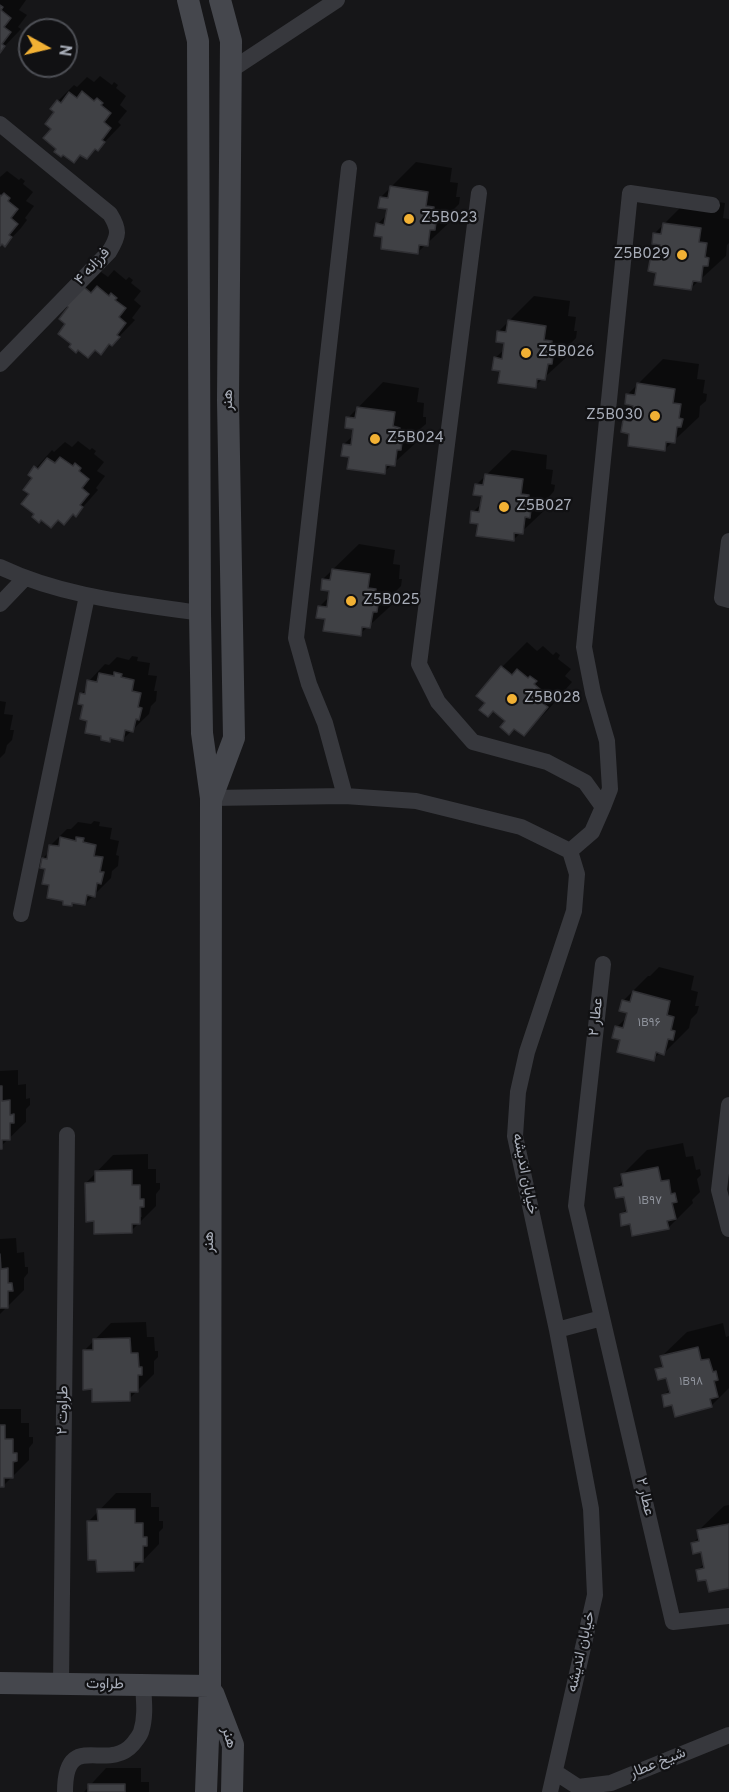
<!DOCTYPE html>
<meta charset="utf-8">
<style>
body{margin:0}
#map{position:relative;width:729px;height:1792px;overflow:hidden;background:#161618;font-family:Overpass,sans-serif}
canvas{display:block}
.north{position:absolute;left:18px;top:18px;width:60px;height:60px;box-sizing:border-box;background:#111113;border:2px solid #4d4f55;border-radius:50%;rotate:98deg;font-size:16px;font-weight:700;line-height:24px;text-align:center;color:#a8adb8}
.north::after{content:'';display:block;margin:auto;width:21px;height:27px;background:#f2b134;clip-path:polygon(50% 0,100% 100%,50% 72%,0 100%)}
</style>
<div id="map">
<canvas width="729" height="1792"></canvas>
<div class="north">N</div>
</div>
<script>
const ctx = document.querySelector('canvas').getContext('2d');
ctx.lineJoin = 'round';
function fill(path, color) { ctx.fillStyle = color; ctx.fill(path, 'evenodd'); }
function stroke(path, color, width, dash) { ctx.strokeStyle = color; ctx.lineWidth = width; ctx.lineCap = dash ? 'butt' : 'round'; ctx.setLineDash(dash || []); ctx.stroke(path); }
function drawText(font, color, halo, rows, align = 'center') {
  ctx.font = font + ' Overpass,Vazirmatn,sans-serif'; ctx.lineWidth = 4.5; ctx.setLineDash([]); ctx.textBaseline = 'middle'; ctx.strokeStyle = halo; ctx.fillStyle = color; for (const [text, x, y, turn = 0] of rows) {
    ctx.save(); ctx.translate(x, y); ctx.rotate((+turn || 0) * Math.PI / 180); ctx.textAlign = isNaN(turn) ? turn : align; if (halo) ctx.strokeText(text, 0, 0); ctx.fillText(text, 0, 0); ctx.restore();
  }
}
const shadow = new Path2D(`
 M0,0H26L19,10L27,15L18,27L21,29L0,51Z
 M100,76L112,85L114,82L118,85L116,88L126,96L120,105L127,111L118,122L121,125L98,149L96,148L81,153L58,149L53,128L58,101L74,85L77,87L87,77L94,82Z
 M416,162L452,168L450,182L458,183L456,197H460L459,204L454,209L452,220L418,252L384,235L378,224L387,214L388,208L381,197Z
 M7,171L19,180L21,178L25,181L23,184L33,192L26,201L34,206L25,218L27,220L21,228L5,245L3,243L0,246V177Z
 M690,198L725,203L723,218L729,219V243L727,245L726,256L691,288L657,271L651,260L660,251L661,244L655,233Z
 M114,270L126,280L129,277L133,280L131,283L141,291L134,300L141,306L132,318L135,320L112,344L111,343L101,353L95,348L73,343L67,323L70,307L66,304L101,272L108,277Z
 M534,296L570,301L568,316L576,317L574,331H577L576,338L571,343L570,354L535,386L502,369L495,358L505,349L506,342L499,331Z
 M663,359L699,364L697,379L705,380L703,393L707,394L706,401L700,406L699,417L665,449L631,432L624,421L634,411L635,405L627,403L628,394Z
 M383,382L419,388L417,402L424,403L423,417H426V424L420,429L419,440L384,472L351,455L344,444L354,435L355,428L348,418Z
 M78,441L90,450L92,448L96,451L94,454L104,462L97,471L105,476L96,488L98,490L76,515L74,513L64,523L59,519L37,514L31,494L34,478L30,475L52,450L54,452L65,442L72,447Z
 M512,450L547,455L546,469L553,470L551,484L555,485L554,491L549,497L548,507L513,540L479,523L473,512L483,502L484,495L476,485Z
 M359,544L395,550L393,564L400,565L399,579H402L401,586L396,591L395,602L360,634L326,618L320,606L330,596L331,590L323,579Z
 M527,642L537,651L543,646L553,655L556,652L560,655L558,659L571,669L565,676L572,682L548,710L524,734L487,703L502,667Z
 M132,656L138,657L137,661L150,663L148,675L157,676L154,691H157L156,701L151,706L149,714L123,739L112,737L109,740L89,719L81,694L87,688L89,681L105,664L109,665L117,657L129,660Z
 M0,701L6,702L4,714L13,715L10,730H14L12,740L7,745L5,753L0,758Z
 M94,821L100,822L99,826L112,828L110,839L119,841L116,855L119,856L118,866L112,871L111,878L85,904L74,902L71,905L51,884L43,858L49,852L51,845L67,829H71L78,822L91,824Z
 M659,967L694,976L691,990L698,992L695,1006H699L697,1013L691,1019L689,1028L664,1053L661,1052L653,1059L622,1039L617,1027L628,1016L623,1001L648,976H650Z
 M18,1070V1085L26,1084V1099L30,1098V1105L26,1109V1122L0,1147V1071Z
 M683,1143L686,1157L693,1156L696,1170L700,1169L701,1175L697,1179L700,1192L692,1200L693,1203L668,1228L631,1223L621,1214L628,1208L626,1195L616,1188L623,1181L622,1175L647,1150Z
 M148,1154V1169H156V1183H160V1189L156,1194V1206L131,1231L95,1220L86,1183L113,1155ZM138,1200H141L142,1217H139Z
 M16,1238L17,1253L24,1252L25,1267H28V1273L24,1278V1290L0,1314V1239Z
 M146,1322L147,1337H154L155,1351H158V1357L154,1361V1374L129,1399L93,1388L84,1351L111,1323Z
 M723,1323L726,1337L729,1336V1388L711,1406L674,1403L663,1396L670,1389L667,1376L657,1370L664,1363L662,1356L687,1332Z
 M0,1409H21V1423H29V1437H33V1443L29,1448V1460L4,1485L0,1486Z
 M116,1493H151V1507H159V1521H163V1528L159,1532V1544L134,1570L89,1521Z
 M729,1505V1586L707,1578L698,1570L705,1563L703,1551L693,1543L700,1536L699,1530L724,1506Z
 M106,1768H141V1782H149V1792H84Z`);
const building = new Path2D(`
 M0,5L3,7L1,10L11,18L4,27L11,32L2,44L5,46L0,53Z
 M82,91L94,101L97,98L103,103L101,105L111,113L104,122L111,128L102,140L105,142L98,151L95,149L87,159L80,155L74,163L63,155L61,157L54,152L56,149L43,138L51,129L45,124L54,112L50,109L57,100L61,103L69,92L77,98Z
 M390,186L428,192L426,206L434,207L432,221L436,222L435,230H430L428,246L419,245L418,254L381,249L382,237L374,236L376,223L384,225L387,209L378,208L380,197L388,198Z
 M4,193L10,198L8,201L18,209L11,218L18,224L9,235L12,237L5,247L2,244L0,246V195L1,196Z
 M663,223L701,228L699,242L707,243L705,257L709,258L708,266H703L701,282L693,281L691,290L654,285L656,273L648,271L650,260H658L659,253L660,245L652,244L653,233L661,234Z
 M97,286L109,296L111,293L117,298L115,300L126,308L119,317L126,323L117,335L120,337L112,346L109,344L101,355L95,350L88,358L78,350L76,353L69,347L71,344L58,334L65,324L59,319L68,307L64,304L84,287L91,293Z
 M508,320L546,326L544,340L552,341L550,355L553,356L552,364H548L545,380L537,379L536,388L498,383L500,371L492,370L494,357L502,359L504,343L496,342L497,331L506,332Z
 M637,383L675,389L673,403L681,404L679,418L683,419L681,427H677L675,443L666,442L665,451L628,446L629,434L621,432L623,420L631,421L632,414L633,406L625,404L626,394L635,395Z
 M357,407L395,412L393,426L400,428L399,441L402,442L401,450H397L395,466L386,465L385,474L347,469L349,457L341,456L343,444L351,445L353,429L345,428L346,417L355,418Z
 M60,457L73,466L75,463L81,468L79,471L89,479L82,488L89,494L80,505L83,507L76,517L73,514L64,525L58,520L51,528L41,520L39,523L32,517L34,514L21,504L29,494L23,490L32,478L28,475L34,466L38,469L47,458L55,463Z
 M485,474L523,479L521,494L529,495L527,509H531L530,518L525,517L523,534L514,533V541L476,536L478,524L470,523L471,511L479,512L482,496L473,495L475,484L483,485Z
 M332,569L370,574L368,588L376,589L374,603L378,604L377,612H373L370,628L362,627L361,636L323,631L325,619L316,618L318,606L327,607L329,591L321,590L322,579L330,580Z
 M501,666L512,675L517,669L528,678L530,676L537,681L534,684L547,695L541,702L548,707L524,736L514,729L509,735L500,727L505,721L493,711L488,717L479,710L485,703L476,696Z
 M114,672L122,674L121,677L134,680L132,691L141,693L138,707L142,708L139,720L136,719L133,732L125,730L123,741L110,738V742L101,740V736L85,733L87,721L80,719L83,705L78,704L80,693L85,694L87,680L97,682L99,673L114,676Z
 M60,837L76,841V837L84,838L83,842L96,845L94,856L103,857L100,872H104L101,884L97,883L95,897L87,895L85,905L72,903V906L63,905V901L47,898L49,885L42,884L45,869L40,868L42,858L47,859L49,845L59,846Z
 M633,991L670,1001L667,1015L674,1017L671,1030L675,1031L673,1040L668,1039L664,1055L656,1052L654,1061L617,1052L620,1040L612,1038L615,1026L623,1028L627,1013L619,1011L622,1000L630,1002Z
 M0,1086H2V1101L10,1100V1115L14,1114V1123H10V1140H2V1149H0Z
 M658,1167L661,1181L669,1180L671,1194L675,1193L677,1202L672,1203L676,1219L667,1221L669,1229L632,1236L630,1224L621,1226L620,1214L627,1212L624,1197L616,1198L614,1188L623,1186L621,1174Z
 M132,1170V1185H140V1199H144V1207H140V1224H132V1233L94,1234V1221L86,1222L85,1183L95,1182V1171Z
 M0,1254L1,1269L8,1268V1283H12L13,1291H8V1308H0Z
 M130,1338L131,1353H138L139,1367H142V1375H138V1392H130V1401L92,1402V1389L83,1390V1350H93V1339Z
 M698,1347L701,1360L709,1359L713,1372L716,1371L718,1380L714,1381L718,1397L710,1399L712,1407L675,1417L672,1405L664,1407L662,1395L670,1393L666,1378L658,1380L655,1369L663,1367L660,1356Z
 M0,1425H5V1439H13V1453H17V1461L13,1462V1478H4V1487H0Z
 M97,1509H135V1523H143V1537H147V1546H143V1562H134V1571L97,1572L96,1560H88L87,1521H98Z
 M729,1524V1588L709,1592L706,1580L698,1581L696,1570L704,1568L701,1552L693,1554L691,1543L699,1541L697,1530Z
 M88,1784H125V1792H88Z`);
const street = new Path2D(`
 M231,70L337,0
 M0,124L110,214C120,230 119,236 109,252L0,364
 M479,193L419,664L438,702L473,742L547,762L585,782L603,807L592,832L570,851
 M729,541L722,598L729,600
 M0,567C63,597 132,603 200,613
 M0,604L24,579
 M345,796L325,723L309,684L296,638L349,168
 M211,798L345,796L416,801L521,827L570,851L577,874L574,911L527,1052L518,1092L515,1136L557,1330L591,1509L595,1595L550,1792
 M603,807L610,789L607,741L593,693L584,647L630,193L712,205
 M21,914L87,596
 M603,964L576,1206L673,1622L729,1616
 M729,1105L719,1190L729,1229
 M557,1330L602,1318
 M61,1684L67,1135
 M555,1772L578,1787L611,1783L729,1735
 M65,1792C65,1728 107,1774 133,1744C136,1740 139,1737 141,1732C146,1717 144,1701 143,1685`);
const secondary = new Path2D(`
 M188,0L198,41L200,613L202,733L211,798L210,1686L206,1792
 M212,797L234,738L228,400L231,41L220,0
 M0,1683L210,1686
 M213,1693L233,1745L232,1792`);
const markers = [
 [409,219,6,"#f2b134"],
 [682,255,6,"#f2b134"],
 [526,353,6,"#f2b134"],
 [655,416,6,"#f2b134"],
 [375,439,6,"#f2b134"],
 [504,507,6,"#f2b134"],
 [351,601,6,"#f2b134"],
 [512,699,6,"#f2b134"]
];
const numberNames = [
 ["۱B۹۶",649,1024],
 ["۱B۹۷",650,1202],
 ["۱B۹۸",691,1383]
];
const poiNames = [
 ["Z5B023",421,219],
 ["Z5B029",670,255,"right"],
 ["Z5B026",538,353],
 ["Z5B030",643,416,"right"],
 ["Z5B024",387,439],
 ["Z5B027",516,507],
 ["Z5B025",363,601],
 ["Z5B028",524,699]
];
const streetNames = [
 ["فرزانه ۴",93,267,-48],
 ["هنر",229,400,-90],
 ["عطار ۲",597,1017,-84],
 ["خیابان اندیشه",524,1174,79],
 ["هنر",210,1242,-90],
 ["طراوت ۲",64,1410,-89],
 ["عطار ۲",644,1497,77],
 ["خیابان اندیشه",582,1652,-77],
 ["طراوت",105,1685,1],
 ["هنر",228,1738,74],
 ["شیخ عطار",658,1764,-22]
];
fill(shadow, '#0007');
fill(building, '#404145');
stroke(building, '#303034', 1.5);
stroke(street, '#37383d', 16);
stroke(secondary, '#45474d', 22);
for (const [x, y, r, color] of markers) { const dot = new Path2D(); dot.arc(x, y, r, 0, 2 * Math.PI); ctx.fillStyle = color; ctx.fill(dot); stroke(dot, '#111113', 2); }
drawText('12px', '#8e929b', null, numberNames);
drawText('15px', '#a8adb8', '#111113', poiNames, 'left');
drawText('15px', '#a8adb8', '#111113', streetNames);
</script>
